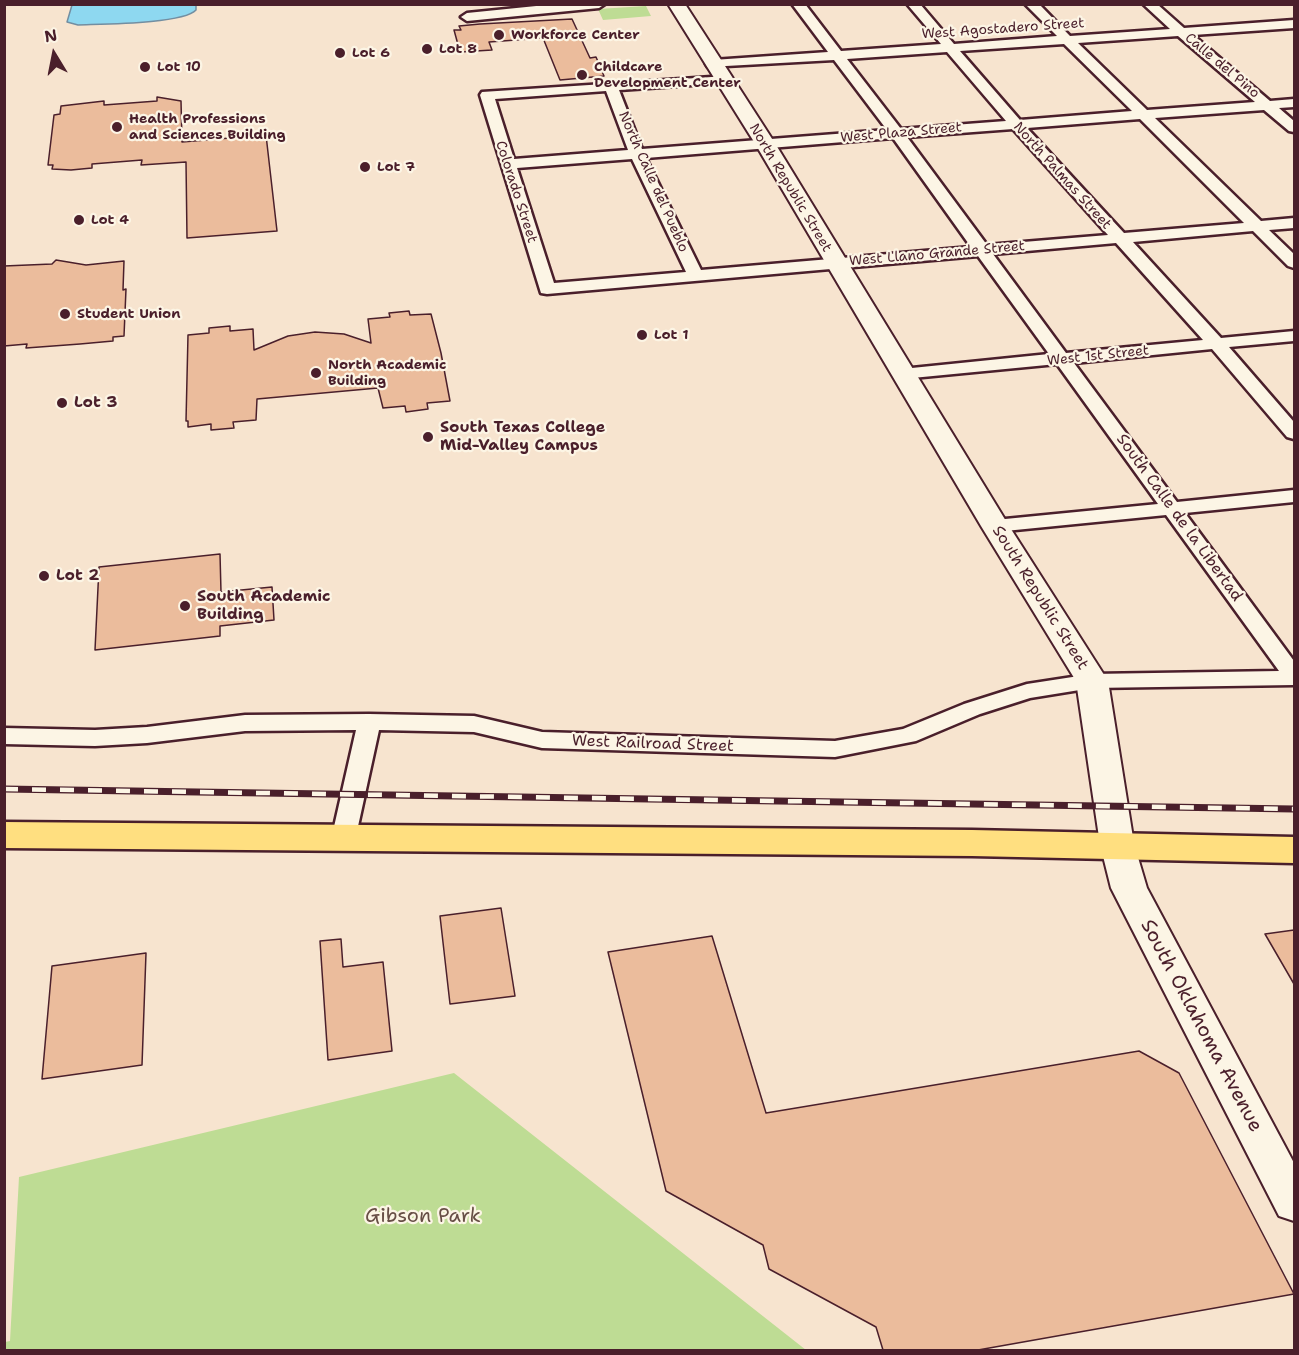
<!DOCTYPE html>
<style>
body{margin:0}
#map{position:relative;width:1299px;height:1355px;overflow:hidden;background:#f7e4cf;font-family:"Shantell Sans",sans-serif}
canvas{display:block}
.frame{position:absolute;inset:0;border:6px solid #4a1f2b;pointer-events:none}
.north{position:absolute;left:24px;top:24px;width:60px;height:60px;-webkit-text-stroke:4px #fcf5e5;paint-order:stroke;rotate:350deg;font-size:16px;font-weight:700;line-height:24px;text-align:center;color:#4a1f2b}
.north::after{content:'';display:block;margin:auto;width:21px;height:27px;background:#4a1f2b;clip-path:polygon(50% 0,100% 100%,50% 72%,0 100%)}
</style>
<div id="map">
<canvas width="1299" height="1355"></canvas>
<div class="frame"></div>
<div class="north">N</div>
</div>
<script>
const ctx = document.querySelector('canvas').getContext('2d');
ctx.lineJoin = 'round';
function fill(path, color) { ctx.fillStyle = color; ctx.fill(path, 'evenodd'); }
function stroke(path, color, width, dash) { ctx.strokeStyle = color; ctx.lineWidth = width; ctx.lineCap = dash ? 'butt' : 'round'; ctx.setLineDash(dash || []); ctx.stroke(path); }
function drawText(font, color, halo, rows, align = 'center') {
  ctx.font = font + ' "Shantell Sans",sans-serif'; ctx.lineWidth = 4.5; ctx.setLineDash([]); ctx.textBaseline = 'middle'; ctx.strokeStyle = halo; ctx.fillStyle = color; for (const [text, x, y, turn = 0] of rows) {
    ctx.save(); ctx.translate(x, y); ctx.rotate((+turn || 0) * Math.PI / 180); ctx.textAlign = isNaN(turn) ? turn : align; if (halo) ctx.strokeText(text, 0, 0); ctx.fillText(text, 0, 0); ctx.restore();
  }
}
const green = new Path2D(`
 M646,6L651,16L603,20L598,9Z
 M454,1073L806,1350H5V1342L10,1341L19,1177Z`);
const water = new Path2D(`
 M72,5L196,4V10C183,24 100,24 78,25L67,22Z`);
const building = new Path2D(`
 M572,19L590,58L596,57L604,76L560,80L543,38L489,42L492,50L460,52L454,30H461L459,26L480,24Z
 M157,97L181,101L182,142L266,135L277,231L187,238L186,162L141,165L142,160L92,164V168L71,170L52,169L53,165H48L54,115L60,114L61,106L104,101V105L157,101Z
 M56,260L86,265L124,261L123,290L126,289L124,336L113,337V341L80,344L26,348L27,344L4,346V266L52,264Z
 M409,311L410,315L431,314L441,353L450,401L427,403L428,409L406,412L405,406L383,408L378,388L257,399L256,420L233,422L234,428L211,430V424L188,427V421H186L188,335L209,333V328L230,326V331L253,329L254,350L288,336L315,332L344,334L371,343L368,319L390,317L389,313Z
 M220,554L221,592L272,587L274,620L220,626V636L95,650L99,567Z
 M501,908L515,996L450,1004L440,916Z
 M1294,930V984L1265,934Z
 M712,936L766,1113L1139,1051L1179,1073L1294,1294L978,1350H883L876,1327L769,1269L763,1245L666,1191L608,952Z
 M341,939L343,967L383,962L392,1051L328,1060L320,941Z
 M146,953L142,1065L42,1079L52,966Z`);
const street = new Path2D(`
 M556,4H605L599,8L467,21L461,17L467,13Z
 M792,4H805L841,51L941,44L907,4H920L954,44L1057,36L1025,4H1039L1070,36L1170,29L1143,4H1157L1184,28L1294,20V28L1193,35L1270,101L1294,99V107L1279,108L1294,121V132L1289,131L1264,110L1155,118L1261,221L1294,218V228L1269,230L1294,254V268L1288,266L1253,231L1133,242L1221,338L1294,331V341L1229,347L1294,422V439L1287,437L1212,349L1074,363L1177,502L1294,490V502L1185,513L1294,661V685L1092,688L1030,698L980,714L916,741L835,757L542,748L474,732L379,730L355,840L352,846L343,849L334,846L331,840L356,730L245,731L147,743L95,746L4,744V728L95,730L147,727L245,715L369,714L474,716L542,732L835,741L903,729L964,704L1027,684L1092,674L1279,671L1166,515L995,532L988,530L985,526L988,522L995,520L1158,504L1057,364L902,379L896,378L893,374L896,370L902,369L1049,354L978,256L547,294L541,293L480,95L482,92L727,76L729,79L722,83L619,90L642,149L887,130L834,60L708,67L706,64L713,60L828,52ZM1178,36L1255,102L1147,110L1078,43ZM1064,44L1132,111L1020,120L960,51ZM947,52L1006,121L901,129L847,59ZM606,91L628,150L514,159L495,99ZM1140,119L1244,223L1124,233L1027,128ZM1013,129L1108,235L987,245L907,137ZM893,138L971,247L701,270L646,158ZM632,159L686,272L554,283L517,168ZM1116,243L1203,340L1066,353L993,254Z`);
const secondary = new Path2D(`
 M668,4H685L776,145L1009,526L1108,681L1134,844L1147,888L1294,1163V1221L1279,1216L1111,888L1100,844L1076,681L981,526L756,145Z`);
const primary = new Path2D(`
 M4,822L972,830L1294,837V863L972,856L4,848Z`);
const rail = new Path2D(`
 M4,789L1294,809`);
const markers = [
 [499,35,6,"#4a1f2b"],
 [427,49,6,"#4a1f2b"],
 [340,53,6,"#4a1f2b"],
 [145,67,6,"#4a1f2b"],
 [582,75,6,"#4a1f2b"],
 [117,127,6,"#4a1f2b"],
 [365,167,6,"#4a1f2b"],
 [79,220,6,"#4a1f2b"],
 [65,314,6,"#4a1f2b"],
 [642,335,6,"#4a1f2b"],
 [316,373,6,"#4a1f2b"],
 [62,403,6,"#4a1f2b"],
 [428,437,6,"#4a1f2b"],
 [44,576,6,"#4a1f2b"],
 [185,606,6,"#4a1f2b"]
];
const farStreetnames = [
 ["West Agostadero Street",1003,29,-4],
 ["Calle del Pino",1222,66,40],
 ["West Plaza Street",901,133,-5],
 ["North Palmas Street",1062,176,48],
 ["North Calle del Pueblo",653,182,66],
 ["North Republic Street",790,188,59],
 ["Colorado Street",516,192,72],
 ["West Llano Grande Street",937,254,-5],
 ["West 1st Street",1098,356,-6]
];
const farPoinames = [
 ["Workforce Center",511,35],
 ["Lot 8",439,49],
 ["Lot 6",352,53],
 ["Lot 10",157,67],
 ["Childcare",594,67],
 ["Development Center",594,83],
 ["Health Professions",129,119],
 ["and Sciences Building",129,135],
 ["Lot 7",377,167],
 ["Lot 4",91,220],
 ["Student Union",77,314],
 ["Lot 1",654,335],
 ["North Academic",328,365],
 ["Building",328,381]
];
const poiNames = [
 ["Lot 3",74,403],
 ["South Texas College",440,428],
 ["Mid-Valley Campus",440,446],
 ["Lot 2",56,576],
 ["South Academic",197,597],
 ["Building",197,615]
];
const streetNames = [
 ["South Calle de la Libertad",1179,518,54],
 ["South Republic Street",1040,598,58],
 ["West Railroad Street",653,744,2]
];
const nearStreetnames = [
 ["South Oklahoma Avenue",1201,1026,62]
];
const nearParknames = [
 ["Gibson Park",423,1217]
];
fill(green, '#bedc94');
fill(water, '#8ed8f0');
stroke(water, '#738ea1', 1.5);
fill(building, '#ebbc9c');
stroke(building, '#4a1f2b', 1.5);
stroke(street, '#4a1f2b', 5);
stroke(secondary, '#4a1f2b', 4);
stroke(primary, '#4a1f2b', 5);
fill(street, '#fcf5e5');
fill(secondary, '#fcf5e5');
fill(primary, '#ffdf80');
stroke(rail, '#4a1f2b', 7);
stroke(rail, '#fcf5e5', 4.5, [14]);
for (const [x, y, r, color] of markers) { const dot = new Path2D(); dot.arc(x, y, r, 0, 2 * Math.PI); ctx.fillStyle = color; ctx.fill(dot); stroke(dot, '#fcf5e5', 2); }
drawText('14px', '#4a1f2b', '#fcf5e5', farStreetnames);
drawText('bold 14px', '#4a1f2b', '#fcf5e5', farPoinames, 'left');
drawText('bold 16px', '#4a1f2b', '#fcf5e5', poiNames, 'left');
drawText('16px', '#4a1f2b', '#fcf5e5', streetNames);
drawText('20px', '#4a1f2b', '#fcf5e5', nearStreetnames);
drawText('20px', '#674e45', '#fcf5e5', nearParknames);
</script>
